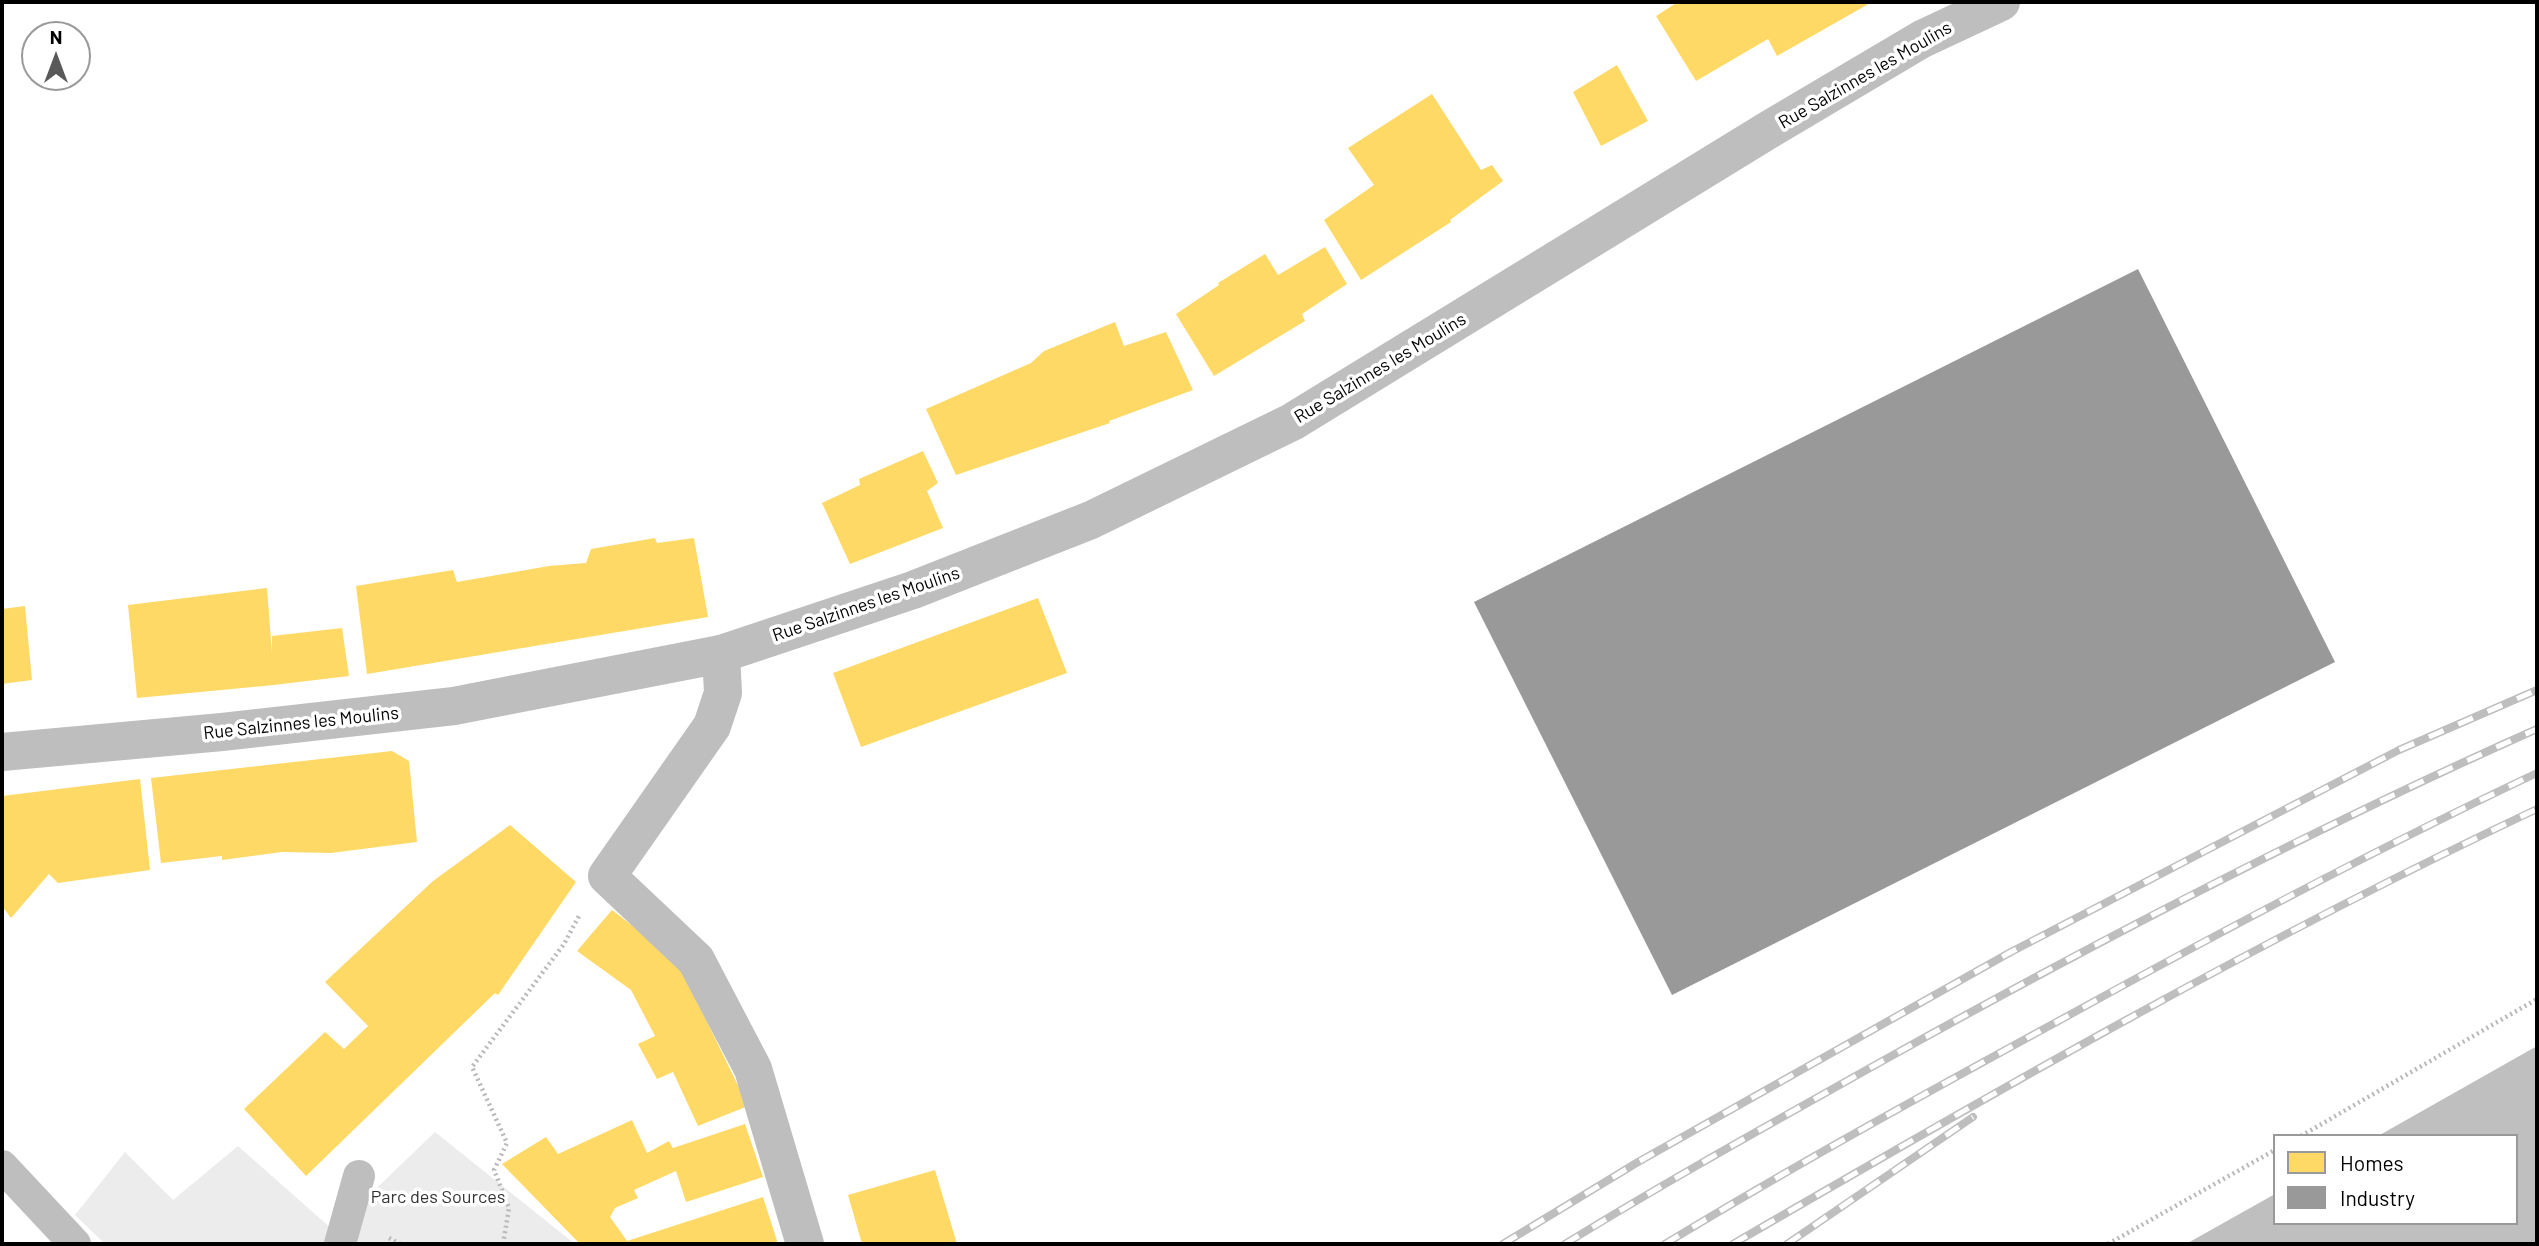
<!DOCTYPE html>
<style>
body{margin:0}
#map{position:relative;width:2539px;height:1246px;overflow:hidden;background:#fff;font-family:Barlow,sans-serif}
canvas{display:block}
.frame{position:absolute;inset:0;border:4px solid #000;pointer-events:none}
.legend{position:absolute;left:2273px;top:1134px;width:245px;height:91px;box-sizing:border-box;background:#fff;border:2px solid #999;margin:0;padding:9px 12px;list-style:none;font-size:21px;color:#000}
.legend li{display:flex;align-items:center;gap:14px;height:35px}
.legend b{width:35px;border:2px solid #999}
.north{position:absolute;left:21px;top:21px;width:70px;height:70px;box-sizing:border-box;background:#fff;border:2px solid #999;border-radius:50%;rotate:0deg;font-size:19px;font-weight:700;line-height:28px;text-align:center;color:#000}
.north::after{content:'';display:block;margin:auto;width:24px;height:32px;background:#595959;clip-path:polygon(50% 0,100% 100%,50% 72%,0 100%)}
</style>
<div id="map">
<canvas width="2539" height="1246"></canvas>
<div class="frame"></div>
<ul class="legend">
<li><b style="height:19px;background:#ffd966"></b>Homes</li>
<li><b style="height:19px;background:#999"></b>Industry</li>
</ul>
<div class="north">N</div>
</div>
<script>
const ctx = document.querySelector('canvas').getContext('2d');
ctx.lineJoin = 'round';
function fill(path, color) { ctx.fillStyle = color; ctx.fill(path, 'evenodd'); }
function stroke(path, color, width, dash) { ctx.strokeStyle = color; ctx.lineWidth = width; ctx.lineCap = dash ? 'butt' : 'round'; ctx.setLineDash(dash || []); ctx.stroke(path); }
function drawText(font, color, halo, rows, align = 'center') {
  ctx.font = font + ' Barlow,sans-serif'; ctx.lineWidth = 7; ctx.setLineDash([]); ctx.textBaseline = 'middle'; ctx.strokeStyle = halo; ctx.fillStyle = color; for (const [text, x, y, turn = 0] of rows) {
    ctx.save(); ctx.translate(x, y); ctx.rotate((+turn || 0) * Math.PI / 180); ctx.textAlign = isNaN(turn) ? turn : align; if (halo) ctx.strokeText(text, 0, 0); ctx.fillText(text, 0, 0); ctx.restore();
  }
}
const green = new Path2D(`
 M435,1132L575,1244H105L75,1215L125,1152L173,1200L238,1146L333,1230Z`);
const water = new Path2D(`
 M2537,1046V1244H2186L2275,1194V1223H2516V1136H2378Z`);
const homes = new Path2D(`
 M1678,2H1872L1777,56L1768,39L1696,81L1656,16Z
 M1617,65L1648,121L1601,146L1573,92Z
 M1432,94L1481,170L1492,165L1503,181L1450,220L1451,222L1361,280L1324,220L1374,185L1348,148Z
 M1325,247L1347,284L1302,314L1305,321L1214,376L1176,314L1219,285L1218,283L1265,254L1278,275Z
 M1115,322L1124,346L1166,332L1193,390L1109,421L1110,423L956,475L926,409L1031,363L1044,351Z
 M923,451L938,483L927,491L943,528L850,564L822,503L860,485L859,479Z
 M655,538L657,543L694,538L708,617L367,674L356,586L453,570L457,582L549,566L586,563L591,549Z
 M267,588L272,653V636L342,628L349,676L274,685L137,698L128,605Z
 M1038,598L1067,673L861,747L833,673Z
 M25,606L32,680L2,684V609Z
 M392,751L409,761L417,842L331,853L282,852L222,860V856L161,863L151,778Z
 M140,779L150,870L58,883L49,874L11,918L2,906V796Z
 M510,825L576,882L498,995L495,993L306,1176L244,1109L325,1032L344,1049L368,1026L325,982L433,881Z
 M612,910L677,960L748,1106L698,1126L673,1072L657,1079L638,1044L655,1036L631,990L577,951Z
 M632,1120L647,1153L669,1141L673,1148L745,1124L763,1177L686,1202L676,1171L634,1190L638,1198L615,1208L610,1217L627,1241L763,1197L778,1244H593L591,1242L589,1244H580L502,1164L546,1137L558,1154Z
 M935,1170L957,1244H862L848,1195Z`);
const industry = new Path2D(`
 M2138,269L2335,662L1672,995L1474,602Z`);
const path = new Path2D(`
 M2301,1136L2537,999
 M389,1238L400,1244
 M503,1244L509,1208L494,1170L507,1143L472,1067L564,944L579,916
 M2108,1244L2275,1150`);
const service = new Path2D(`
 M2,1166L75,1244
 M340,1244L359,1176`);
const minor = new Path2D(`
 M721,654L723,693L712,726L607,876L696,960L753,1069L805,1244`);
const tertiary = new Path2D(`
 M2,752L222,732L454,706L721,654L913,590L1091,520L1292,422L1770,129L1922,39L2001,2`);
const rail = new Path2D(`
 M1503,1244L1638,1162L2009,953L2399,750L2537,690
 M1565,1244C1667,1181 1772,1123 1877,1064C2092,944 2312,829 2537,729
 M1665,1244C1795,1165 1928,1092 2062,1019C2218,933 2376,849 2537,773
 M1733,1244C1996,1091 2261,939 2537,809
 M1787,1244L1973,1117`);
const streetNames = [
 ["Rue Salzinnes les Moulins",1865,75,-30],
 ["Rue Salzinnes les Moulins",1380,368,-31],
 ["Rue Salzinnes les Moulins",866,604,-19],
 ["Rue Salzinnes les Moulins",301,723,-6]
];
const parkNames = [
 ["Parc des Sources",438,1197]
];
fill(green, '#ececec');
fill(water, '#bfbfbf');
fill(homes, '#ffd966');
fill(industry, '#999');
stroke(path, '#b9b9b9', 4.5, [2, 3.5]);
stroke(service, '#bebebe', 32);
stroke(minor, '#bebebe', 38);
stroke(tertiary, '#bebebe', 38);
stroke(rail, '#bebebe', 8);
stroke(rail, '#fff', 5, [16]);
drawText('18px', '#000', '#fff', streetNames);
drawText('18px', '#333', '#fff', parkNames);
</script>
